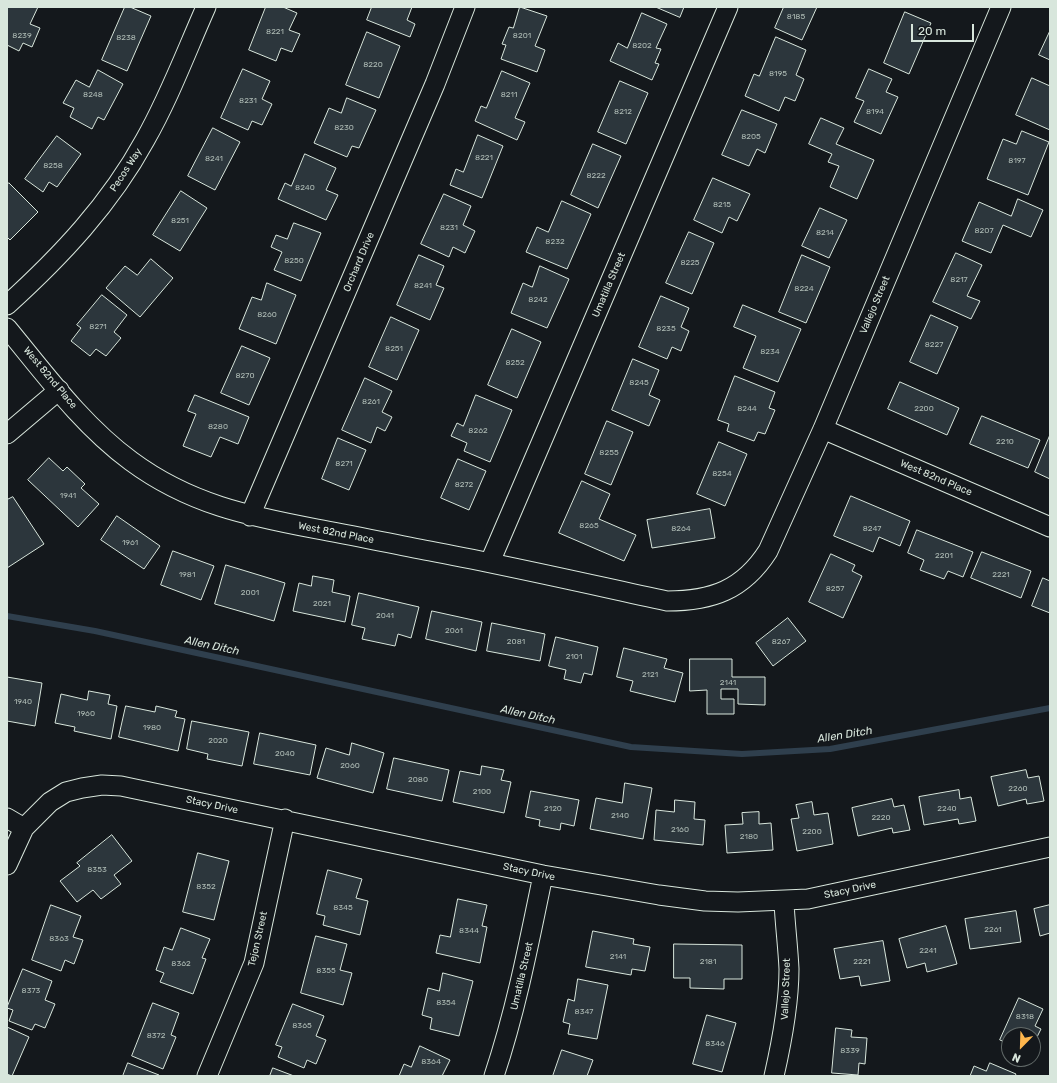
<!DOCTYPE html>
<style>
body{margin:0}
#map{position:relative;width:1057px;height:1083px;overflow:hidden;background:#14181c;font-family:Rubik,sans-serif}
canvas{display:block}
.frame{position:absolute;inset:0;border:8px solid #d8e6dc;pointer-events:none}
.north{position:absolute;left:1001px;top:1027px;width:40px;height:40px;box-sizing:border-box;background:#14181c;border:1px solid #626a69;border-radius:50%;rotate:203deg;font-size:11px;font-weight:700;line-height:16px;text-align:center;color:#d8e6dc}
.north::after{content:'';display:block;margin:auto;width:14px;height:18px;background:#ffb74d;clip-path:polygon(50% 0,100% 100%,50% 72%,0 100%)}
.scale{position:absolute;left:911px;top:24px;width:63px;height:18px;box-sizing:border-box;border:2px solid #d8e6dc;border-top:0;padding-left:5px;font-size:12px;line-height:14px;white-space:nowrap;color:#d8e6dc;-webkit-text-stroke:3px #14181c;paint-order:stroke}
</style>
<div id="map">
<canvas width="1057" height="1083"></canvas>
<div class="frame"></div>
<div class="north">N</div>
<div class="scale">20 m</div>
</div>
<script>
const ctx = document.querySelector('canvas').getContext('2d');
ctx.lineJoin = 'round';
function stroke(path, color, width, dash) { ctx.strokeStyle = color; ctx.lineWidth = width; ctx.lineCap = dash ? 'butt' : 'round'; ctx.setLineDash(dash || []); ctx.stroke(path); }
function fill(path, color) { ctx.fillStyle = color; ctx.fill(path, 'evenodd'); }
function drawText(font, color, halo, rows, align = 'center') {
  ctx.font = font + ' Rubik,sans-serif'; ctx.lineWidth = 3; ctx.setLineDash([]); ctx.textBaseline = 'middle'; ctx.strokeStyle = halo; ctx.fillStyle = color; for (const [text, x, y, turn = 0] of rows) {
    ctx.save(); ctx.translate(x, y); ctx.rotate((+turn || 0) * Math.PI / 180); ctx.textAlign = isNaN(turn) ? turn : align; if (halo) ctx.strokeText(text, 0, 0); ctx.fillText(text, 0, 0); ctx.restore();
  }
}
const stream = new Path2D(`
 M7,616L95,631L631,747L742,754L830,749L1050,708`);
const building = new Path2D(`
 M7,7H38L30,24L40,28L32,47L23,43L19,51L7,45Z
 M125,7H130L151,16L127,71L102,60Z
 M266,7H283L297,13L289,30L300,34L292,52L281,48L276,61L249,50Z
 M372,7H412L407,20L415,24L410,37L367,20Z
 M520,7L547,16L535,46L545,50L537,72L501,59L506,45L502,44L509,27L513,28Z
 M656,7H684L680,17Z
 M784,7H817L802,40L775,28Z
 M905,12L931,23L909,74L884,63Z
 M642,13L667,24L656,48L661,49L655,63L659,64L652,80L610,61L618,43L627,48Z
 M1050,31V60L1039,55Z
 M367,32L400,46L379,98L346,85Z
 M776,37L806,50L796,75L804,79L795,101L785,97L779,111L745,96L754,74L759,76Z
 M243,69L270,81L262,99L272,104L262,125L252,121L248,130L221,118Z
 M869,69L892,79L886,92L898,97L881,134L854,122L864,101L856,98Z
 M98,70L123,84L104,120L98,117L92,129L70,117L74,108L63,103L76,80L89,87Z
 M502,71L530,83L515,118L525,122L517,140L475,121L481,106L486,108Z
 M1032,78L1050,86V130L1016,115Z
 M620,81L648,93L626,144L598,132Z
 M347,98L376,110L359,148L352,146L347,157L314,143L329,108L341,113Z
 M742,110L777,124L765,153L757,149L749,166L722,155Z
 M821,118L844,128L836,144L874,160L857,199L830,187L839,166L828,162L832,154L809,144Z
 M213,128L240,142L215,190L188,176Z
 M1022,131L1049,142L1028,195L987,179L1003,139L1016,144Z
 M478,135L503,146L482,198L450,185L456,169L463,172Z
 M57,136L81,154L57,187L49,182L43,192L25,179Z
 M593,144L621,156L598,208L571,195Z
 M305,154L336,168L326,190L338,195L326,220L278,199L285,183L291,186Z
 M713,178L750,194L737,221L729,217L722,233L694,220Z
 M9,183L38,212L10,240L7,237V185Z
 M181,191L207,208L180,251L153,235Z
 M444,194L471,206L463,225L475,231L465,253L453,247L449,257L421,244Z
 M1018,199L1043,210L1031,237L1003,225L991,253L962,241L979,202L1011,216Z
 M562,201L591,214L567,269L526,252L537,227L548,232Z
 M820,208L847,220L829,258L802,246Z
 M294,223L321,233L301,281L274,270L282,252L271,247L276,235L287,239Z
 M689,232L714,243L692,294L666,283Z
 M956,253L982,265L967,296L980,301L971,319L933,302Z
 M419,255L444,266L436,285L444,288L430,320L397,305Z
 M802,255L830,267L806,323L779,312Z
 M151,259L173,278L140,317L106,288L125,266L137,275Z
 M540,266L569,279L547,328L511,313L523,283L532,287Z
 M267,283L296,295L276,344L239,329L252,297L261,300Z
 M102,295L127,315L114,332L121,338L106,356L96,349L90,356L71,341L81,328L77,325Z
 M661,296L689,308L681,327L689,331L681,351L672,347L667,359L639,347Z
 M743,305L801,329L778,382L743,368L756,336L734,327Z
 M931,315L958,327L937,374L910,362Z
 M391,317L419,330L397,380L369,367Z
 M512,329L541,342L517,398L488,385Z
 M242,346L270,358L249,405L221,393Z
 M633,359L659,370L649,395L660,400L649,426L612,410Z
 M735,376L775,392L769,408L775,410L765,434L758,432L754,441L727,431L729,424L718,420Z
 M365,378L392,391L382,412L392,417L385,431L377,427L371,443L342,430Z
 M900,382L959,408L947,435L888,409Z
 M195,395L249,417L238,444L220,437L211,457L183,446L196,414L188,411Z
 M476,395L512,410L490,462L464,451L467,443L451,436L457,423L463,426Z
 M982,416L1040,440L1028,468L970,444Z
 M607,421L633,432L611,485L585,474Z
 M1050,435V479L1035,472Z
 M338,438L366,450L349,490L322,479Z
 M719,442L747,454L725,506L697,494Z
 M49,458L63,471L67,467L85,484L81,488L99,504L78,527L28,480Z
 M458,459L486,471L469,510L441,498Z
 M582,481L610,494L599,519L636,535L624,561L559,533Z
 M851,496L910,521L900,546L879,537L873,552L834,536Z
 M13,497L44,544L7,568V500Z
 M710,509L715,538L652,548L647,520Z
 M117,516L160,546L144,569L101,540Z
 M917,530L973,552L963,577L948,571L944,579L920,570L924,560L908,553Z
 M173,551L214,566L201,600L161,585Z
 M982,552L1031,571L1021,598L971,578Z
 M831,554L855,565L852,571L862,576L843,618L809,602Z
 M226,565L285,583L274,621L215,604Z
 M313,576L334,580L332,592L350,596L345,622L293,611L299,583L311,586Z
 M1043,578L1050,581V613L1032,606Z
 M359,593L419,607L411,638L398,634L395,646L362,639L365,628L352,625Z
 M432,611L482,622L476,651L426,639Z
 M788,618L806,641L773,666L756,643Z
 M492,623L545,634L540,661L487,651Z
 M556,637L598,647L592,675L584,673L581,683L564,679L566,670L549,666Z
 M624,648L667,659L664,668L683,673L675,702L630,691L633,681L617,677Z
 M690,659H732V677H765V705L738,704V689H721V699H734V714H707V690L690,691Z
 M7,677L42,683L35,726L7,721Z
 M89,691L110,695L108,704L117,706L111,739L74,731L75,727L55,723L61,694L87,700Z
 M126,706L155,712L156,706L177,711L175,717L185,719L178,751L119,737Z
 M192,721L249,732L242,766L207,759L208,754L187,749Z
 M260,733L316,745L310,775L254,764Z
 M352,743L384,753L373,793L317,778L326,748L349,755Z
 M394,758L449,770L442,801L387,789Z
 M482,766L504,770L501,780L511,782L504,813L453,802L460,771L480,775Z
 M1026,770L1028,778L1039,776L1044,801L1027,804L1026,799L998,806L991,777Z
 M625,783L652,788L643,839L590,829L596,798L622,803Z
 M959,790L960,799L971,797L976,821L959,824L958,819L924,825L919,797Z
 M531,791L579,800L574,826L561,823L560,830L539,826L540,820L526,817Z
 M892,799L894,807L904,805L910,830L893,833L892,828L858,836L852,808Z
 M675,800L695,802L694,819L705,820L703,845L654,840L656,810L674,812Z
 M812,802L814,815L828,813L833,844L797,851L791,819L799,818L796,805Z
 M759,812V824L771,823L773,850L727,853L725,825L743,824L742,813Z
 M112,835L132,861L114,875L121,884L101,899L93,890L77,902L60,881L80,866L77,863Z
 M198,853L229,861L214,920L183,912Z
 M328,870L362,879L356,898L368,901L360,935L323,925L325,916L317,914Z
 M458,899L487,905L482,926L487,927L480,963L436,953L440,935L450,937Z
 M51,905L81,916L73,937L83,940L74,964L65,960L61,971L32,960Z
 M1050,905V933L1040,936L1034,909Z
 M1016,911L1021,942L970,949L965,919Z
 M946,926L957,964L927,972L925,963L907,968L899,939Z
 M181,928L210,939L202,958L206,959L193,994L160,982L164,973L156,970L164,947L172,950Z
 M593,931L634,939L633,944L650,947L645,971L632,969L631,975L586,967Z
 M316,936L347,944L340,970L352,973L343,1005L301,993Z
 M883,941L890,981L861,986L859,976L840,979L834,949Z
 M674,944L742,945V979H724V989L690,988V978H674Z
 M23,969L52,981L45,1000L55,1004L45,1028L35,1024L32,1030L9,1021L13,1010L7,1008Z
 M443,973L473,981L459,1036L430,1029L432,1018L422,1015L428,988L439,991Z
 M578,979L608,985L597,1039L568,1034L570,1024L563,1022L568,999L574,1001Z
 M1019,998L1043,1009L1035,1026L1041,1029L1033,1045V1035H1009V1044L1000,1040Z
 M153,1003L179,1013L171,1035L176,1037L163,1069L132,1056Z
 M293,1004L324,1016L316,1036L326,1040L316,1064L307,1060L304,1068L278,1057L282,1047L276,1045Z
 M707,1015L736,1023L722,1072L693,1064Z
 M7,1027L29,1037L12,1076L7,1074Z
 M836,1028L852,1030L851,1037L867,1038L865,1064L859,1063L858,1075L832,1073Z
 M420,1046L450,1060L442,1076H399L404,1064L411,1067Z
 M562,1050L593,1060L587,1076H553Z
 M128,1063L159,1075V1076H123Z
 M990,1063L1016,1074L1015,1076H970L974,1066L986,1071Z
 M273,1068L294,1076H270Z`);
const street = new Path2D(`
 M7,305C61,256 110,204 145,140C169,98 186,52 206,7
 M7,328C45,374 82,425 131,461C189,504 248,516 317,529C355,536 393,544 430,551C510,566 588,584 667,601C712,601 743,590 768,551L823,429L1001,7
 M823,429L1050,527
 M7,434L59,390
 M250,516L435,84L465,7
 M490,562L728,7
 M7,818L24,828
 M7,865L24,828L50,802L66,792L82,788L102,785L121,786L543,875L659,895L705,901L738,902L808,899L1050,847
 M207,1076L254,963L285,819
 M494,1076C516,1010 529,943 543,875
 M774,1076C782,1041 789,1005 789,969C788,947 785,924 784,902`);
const numberNames = [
 ["8185",796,17],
 ["8221",275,32],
 ["8239",22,36],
 ["8201",522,36],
 ["8238",126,38],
 ["8202",642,46],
 ["8220",373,65],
 ["8195",778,74],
 ["8248",93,95],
 ["8211",509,95],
 ["8231",248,101],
 ["8212",623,112],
 ["8194",875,112],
 ["8230",344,128],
 ["8205",751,137],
 ["8221",484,158],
 ["8241",214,159],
 ["8197",1017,161],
 ["8258",53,166],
 ["8222",596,176],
 ["8240",305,188],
 ["8215",722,205],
 ["8251",180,221],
 ["8231",449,228],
 ["8207",984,231],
 ["8214",825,233],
 ["8232",555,242],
 ["8250",294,261],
 ["8225",690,263],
 ["8217",959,280],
 ["8241",423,286],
 ["8224",804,289],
 ["8242",538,300],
 ["8260",267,315],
 ["8271",98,327],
 ["8235",666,329],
 ["8227",934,345],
 ["8251",394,349],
 ["8234",770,352],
 ["8252",515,363],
 ["8270",245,376],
 ["8245",639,383],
 ["8261",371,402],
 ["8244",747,409],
 ["2200",924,409],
 ["8280",218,427],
 ["8262",478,431],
 ["2210",1005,442],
 ["8255",609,453],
 ["8271",344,464],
 ["8254",722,474],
 ["8272",464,485],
 ["1941",68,496],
 ["8265",589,526],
 ["8264",681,529],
 ["8247",872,529],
 ["1961",130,543],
 ["2201",944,556],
 ["1981",187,575],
 ["2221",1001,575],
 ["8257",835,589],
 ["2001",250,593],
 ["2021",322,604],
 ["2041",385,616],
 ["2061",454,631],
 ["2081",516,642],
 ["8267",781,642],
 ["2101",574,657],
 ["2121",650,675],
 ["2141",728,683],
 ["1940",23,702],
 ["1960",86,714],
 ["1980",152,728],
 ["2020",218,741],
 ["2040",285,754],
 ["2060",350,766],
 ["2080",418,780],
 ["2260",1018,789],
 ["2100",482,792],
 ["2120",553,809],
 ["2240",947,809],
 ["2140",620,816],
 ["2220",881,818],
 ["2160",680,830],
 ["2200",812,832],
 ["2180",749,837],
 ["8353",97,870],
 ["8352",206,887],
 ["8345",343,908],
 ["2261",993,930],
 ["8344",469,931],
 ["8363",59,939],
 ["2241",928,951],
 ["2141",618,957],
 ["2181",708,962],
 ["2221",862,962],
 ["8362",181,964],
 ["8355",326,971],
 ["8373",31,991],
 ["8354",446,1003],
 ["8347",584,1012],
 ["8318",1025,1017],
 ["8365",302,1026],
 ["8372",156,1036],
 ["8346",715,1044],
 ["8339",850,1051],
 ["8364",431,1062]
];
const streetNames = [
 ["Pecos Way",126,170,-57],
 ["Orchard Drive",359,262,-67],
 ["Umatilla Street",609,285,-67],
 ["Vallejo Street",875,305,-67],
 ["West 82nd Place",50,378,50],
 ["West 82nd Place",936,478,23],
 ["West 82nd Place",336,533,11],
 ["Stacy Drive",212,805,12],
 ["Stacy Drive",529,872,12],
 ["Stacy Drive",850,890,-12],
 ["Tejon Street",258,939,-77],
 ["Umatilla Street",522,976,-77],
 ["Vallejo Street",786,989,-88]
];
const waterNames = [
 ["Allen Ditch",212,646,12],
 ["Allen Ditch",528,715,12],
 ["Allen Ditch",845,735,-9]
];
stroke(stream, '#2f3f4d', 6);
fill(building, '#2c363c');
stroke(building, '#d8e6dc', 1);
stroke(street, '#d8e6dc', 21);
stroke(street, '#14181c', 19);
drawText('8px', '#adbab4', null, numberNames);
drawText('10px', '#d8e6dc', '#14181c', streetNames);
drawText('italic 11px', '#d8e6dc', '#14181c', waterNames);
</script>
